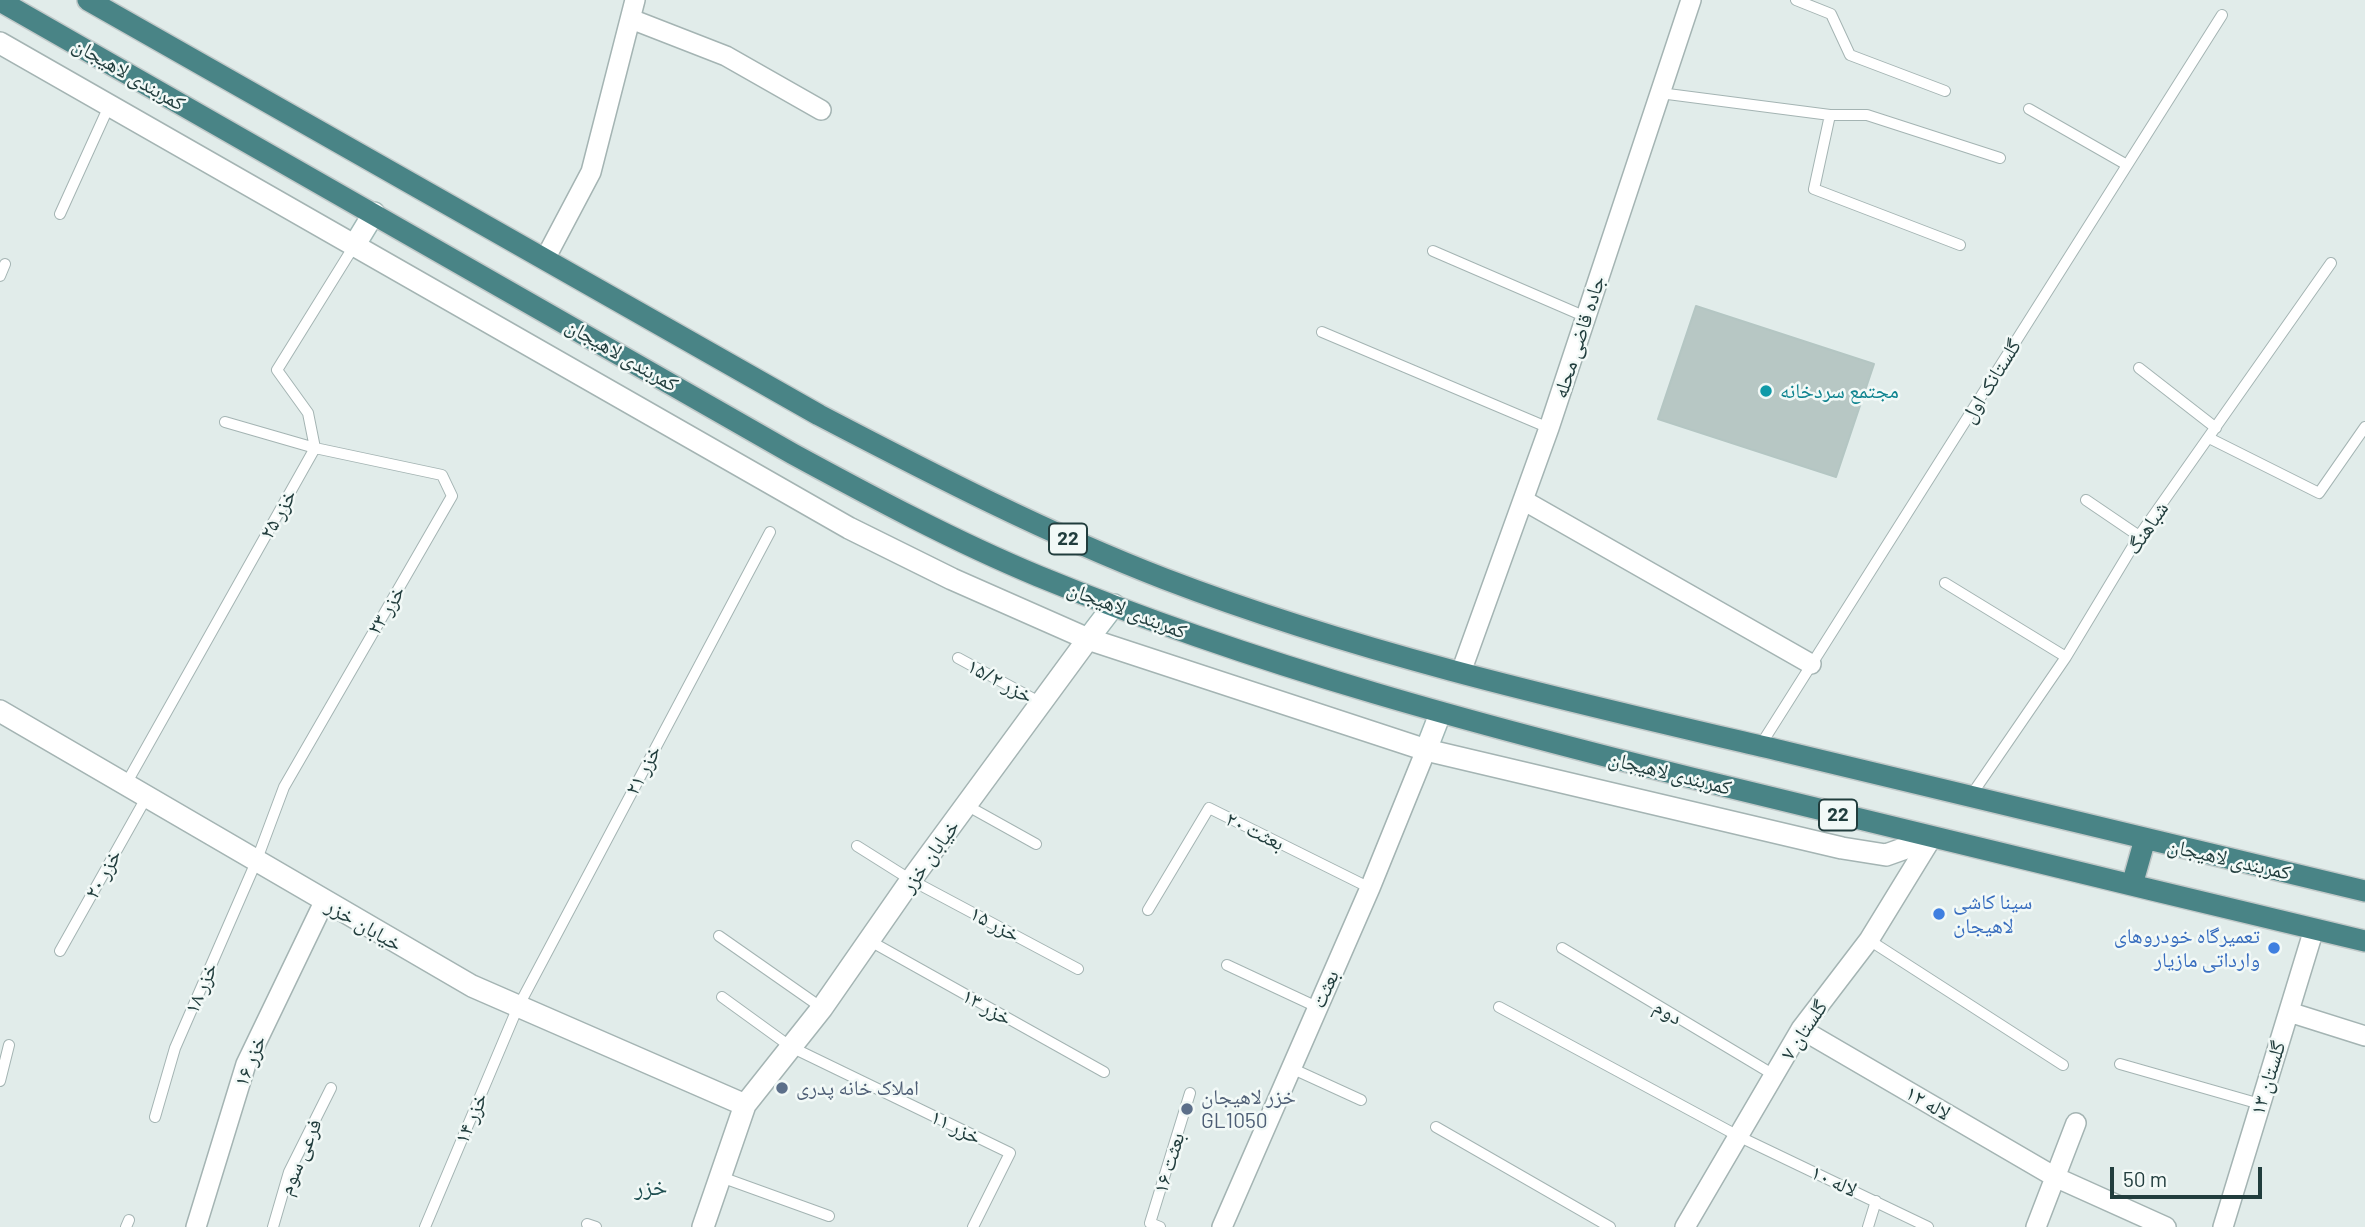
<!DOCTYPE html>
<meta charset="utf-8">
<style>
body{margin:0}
#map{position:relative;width:2365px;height:1227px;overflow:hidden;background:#e1ecea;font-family:Barlow,sans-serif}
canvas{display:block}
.scale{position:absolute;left:2110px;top:1167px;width:152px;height:32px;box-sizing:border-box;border:4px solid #213d3d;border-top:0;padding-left:9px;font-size:21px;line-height:24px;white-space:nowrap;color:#213d3d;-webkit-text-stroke:5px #f2f9f7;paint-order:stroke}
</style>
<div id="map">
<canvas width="2365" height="1227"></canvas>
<div class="scale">50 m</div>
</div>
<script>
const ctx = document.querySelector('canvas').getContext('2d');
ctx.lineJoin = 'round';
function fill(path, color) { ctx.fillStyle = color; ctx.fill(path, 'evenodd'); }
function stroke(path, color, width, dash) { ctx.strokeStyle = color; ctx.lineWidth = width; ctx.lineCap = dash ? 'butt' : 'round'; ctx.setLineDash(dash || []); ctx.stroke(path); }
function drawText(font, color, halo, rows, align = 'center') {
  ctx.font = font + ' Barlow,"Noto Naskh Arabic",sans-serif'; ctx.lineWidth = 5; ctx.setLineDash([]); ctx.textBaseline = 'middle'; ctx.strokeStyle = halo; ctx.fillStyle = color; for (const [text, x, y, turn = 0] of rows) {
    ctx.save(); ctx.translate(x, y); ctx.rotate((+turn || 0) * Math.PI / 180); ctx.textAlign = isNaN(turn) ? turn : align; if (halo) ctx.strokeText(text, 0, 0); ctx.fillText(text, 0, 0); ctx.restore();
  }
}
const building = new Path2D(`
 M1696,306L1874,364L1836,477L1658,419Z`);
const service = new Path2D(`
 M1796,0L1831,14L1850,55L1945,91
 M1660,93L1830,115H1867L2000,158
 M2029,109L2127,165
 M1830,115L1814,189L1960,245
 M60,214L109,106
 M1433,251L1586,317
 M0,276L5,264
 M1322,332L1549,428
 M2139,368L2216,428
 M2209,438L2319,493L2365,427
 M2086,500L2139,536
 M1945,583L2066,657
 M958,658L1041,703
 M1760,746L2222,15
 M126,784L315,448L308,413L277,370L354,246
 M1970,797L2066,657L2139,536L2331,263
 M966,805L1036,844
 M857,846L911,880L1078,969
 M1148,910L1209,808L1370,888
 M719,936L822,1008
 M1869,940L2063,1065
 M870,941L1104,1072
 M1562,948L1774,1075
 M60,951L146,798
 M1227,965L1317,1007
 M722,997L791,1047L1010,1153L973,1227
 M1499,1007L1740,1137L1928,1227
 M2120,1064L2260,1104
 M1291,1068L1361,1100
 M0,1081L9,1045
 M155,1117L175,1048L256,862L284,787L452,496L442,475L315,448L225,422
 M1436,1127L1610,1227
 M721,1177L829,1216
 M587,1224L596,1227
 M126,1227L129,1220
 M273,1227L289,1172L331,1088
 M425,1227L517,1009L770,532
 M1160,1227L1150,1223L1190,1093
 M1868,1227L1876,1201`);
const minor = new Path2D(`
 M631,19L726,56L821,110
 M545,259L591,172L635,0
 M1523,500L1811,664
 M1461,672L1549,428L1691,0
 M2289,1012L2365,1036
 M1801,1029L2055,1177L2166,1227
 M196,1227L246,1064L324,902
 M1222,1227L1370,888L1426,750
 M1685,1227L1801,1029L1869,940L1931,839
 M2036,1227L2076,1123
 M2223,1227L2314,929`);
const tertiary = new Path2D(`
 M0,43L849,528L952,579L1088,639L1426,750L1842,848L1886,855L1931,839
 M0,711L472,986L745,1105
 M703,1227L745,1105L822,1008L911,880L1088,639`);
const secondary = new Path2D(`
 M354,246L374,213
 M1088,639L1114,605
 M1426,750L1440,714`);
const trunk = new Path2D(`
 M88,0L819,415C932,474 1046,533 1165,579C1366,656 1577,703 1786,752C1979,798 2172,845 2365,891
 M0,1L793,454C874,498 954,541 1038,576C1259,667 1489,728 1720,785C1935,839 2150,889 2365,941
 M2132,885L2145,839`);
const markers = [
 [1766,391,7,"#0f9aa8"],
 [1939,914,7,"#3f7fe0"],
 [2274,948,7,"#3f7fe0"],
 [782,1088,7,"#5c6f8a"],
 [1187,1109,7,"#5c6f8a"]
];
const shields = [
 [1068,539,38],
 [1838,815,38]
];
const shieldNames = [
 ["22",1068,539],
 ["22",1838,815]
];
const streetNames = [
 ["کمربندی لاهیجان",129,74,30],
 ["جاده قاضی محله",1579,337,-72],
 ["کمربندی لاهیجان",622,355,30],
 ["گلستانک اول",1991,381,-58],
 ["خزر ۲۵",278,514,-61],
 ["شباهنگ",2147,528,-56],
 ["خزر ۲۳",386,610,-59],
 ["کمربندی لاهیجان",1127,610,21],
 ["خزر ۱۵/۲",1000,681,28],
 ["خزر ۲۱",643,770,-62],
 ["کمربندی لاهیجان",1670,773,14],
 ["بعثت ۲۰",1255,831,26],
 ["خیابان خزر",930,856,-54],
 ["کمربندی لاهیجان",2229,859,13],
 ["خزر ۲۰",103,874,-61],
 ["خزر ۱۵",995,924,28],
 ["خیابان خزر",364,925,30],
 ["خزر ۱۸",201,988,-67],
 ["بعثت",1325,989,-66],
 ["خزر ۱۳",987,1007,29],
 ["دوم",1668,1012,31],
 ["گلستان ۷",1804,1030,-56],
 ["خزر ۱۶",250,1061,-68],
 ["گلستان ۱۳",2268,1078,-73],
 ["لاله ۱۲",1928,1103,30],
 ["خزر ۱۴",471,1118,-67],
 ["خزر ۱۱",956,1127,26],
 ["فرعی سوم",300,1157,-67],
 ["بعثت ۱۶",1169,1163,-73],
 ["لاله ۱۰",1834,1181,25]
];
const cultureNames = [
 ["مجتمع سردخانه",1780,391]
];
const shopNames = [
 ["سینا کاشی",1953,902],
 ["لاهیجان",1953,926],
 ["تعمیرگاه خودروهای",2260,936,"right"],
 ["وارداتی مازیار",2260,960,"right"]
];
const serviceNames = [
 ["املاک خانه پدری",796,1088],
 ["خزر لاهیجان",1201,1097],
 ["GL1050",1201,1121]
];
const neighbourhoodNames = [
 ["خزر",651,1187]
];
fill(building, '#b7c7c4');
stroke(building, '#b4c6c3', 2);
stroke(service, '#a4b4b3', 12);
stroke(minor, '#a4b4b3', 22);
stroke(tertiary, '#a4b4b3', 24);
stroke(secondary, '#a0b8b6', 24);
stroke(trunk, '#c1c9c9', 24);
stroke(service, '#fff', 10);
stroke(minor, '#fff', 19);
stroke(tertiary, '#fff', 21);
stroke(secondary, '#fff', 21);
stroke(trunk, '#498486', 21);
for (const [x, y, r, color] of markers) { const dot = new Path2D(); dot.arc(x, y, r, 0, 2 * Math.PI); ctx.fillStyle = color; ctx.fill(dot); stroke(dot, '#f2f9f7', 2.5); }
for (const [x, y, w] of shields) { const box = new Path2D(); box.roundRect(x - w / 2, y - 15.5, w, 31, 5); ctx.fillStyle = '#f2f9f7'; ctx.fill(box); stroke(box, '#213d3d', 2); }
drawText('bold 19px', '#213d3d', null, shieldNames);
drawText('21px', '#213d3d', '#f2f9f7', streetNames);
drawText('21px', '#0d838f', '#f2f9f7', cultureNames, 'left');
drawText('21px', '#366cbe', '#f2f9f7', shopNames, 'left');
drawText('21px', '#4e5e75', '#f2f9f7', serviceNames, 'left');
drawText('23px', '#1d4e50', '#f2f9f7', neighbourhoodNames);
</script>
